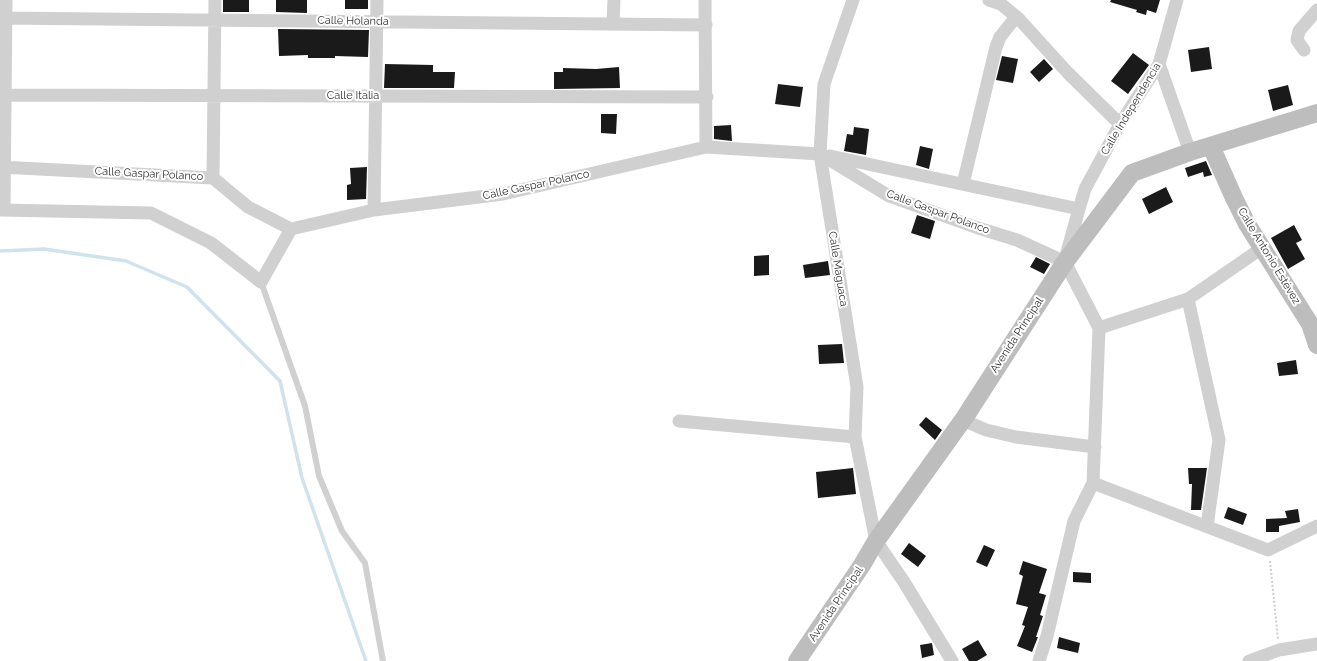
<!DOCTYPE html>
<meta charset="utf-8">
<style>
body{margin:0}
canvas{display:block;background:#fff}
</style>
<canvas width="1317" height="661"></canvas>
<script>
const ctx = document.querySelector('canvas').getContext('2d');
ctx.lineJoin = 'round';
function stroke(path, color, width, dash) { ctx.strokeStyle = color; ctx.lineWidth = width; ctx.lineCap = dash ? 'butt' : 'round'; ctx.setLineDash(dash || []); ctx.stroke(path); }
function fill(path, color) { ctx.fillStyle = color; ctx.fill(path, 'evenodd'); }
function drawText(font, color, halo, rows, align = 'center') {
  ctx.font = font + ' Raleway,sans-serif'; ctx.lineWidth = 4; ctx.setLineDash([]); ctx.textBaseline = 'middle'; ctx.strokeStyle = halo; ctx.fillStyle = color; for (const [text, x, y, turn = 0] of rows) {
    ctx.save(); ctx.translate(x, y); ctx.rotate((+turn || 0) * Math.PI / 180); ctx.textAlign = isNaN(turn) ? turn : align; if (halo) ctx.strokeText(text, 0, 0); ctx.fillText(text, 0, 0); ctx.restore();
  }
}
const stream = new Path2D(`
 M0,251L44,249L126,261L187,287L280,381L302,478L366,661`);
const building = new Path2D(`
 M223,0H249V12H223Z
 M276,0H307V13L276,12Z
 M345,0H368V9H345Z
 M1111,0H1160L1156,13L1147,10L1146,15L1136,12L1137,10L1110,2Z
 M278,29L369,30L368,57L335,56V58H308V55L279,56Z
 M1209,47L1212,69L1191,72L1188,50Z
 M1133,53L1149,65L1128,94L1111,81Z
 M1002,56L1018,59L1013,83L996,80Z
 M1044,59L1053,69L1039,82L1030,72Z
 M385,64L433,65V72H455L454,88H384Z
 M619,67L620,88L554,89V72H563V68L596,69Z
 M778,84L803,87L800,107L775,104Z
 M1288,85L1293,105L1273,111L1268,90Z
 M601,114H617L616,134L601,133Z
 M731,125L732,141L714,139V126Z
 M854,127L869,129L866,155L844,151L847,134L853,135Z
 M920,146L933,149L929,169L916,165Z
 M1206,161L1212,175L1204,177L1203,172L1188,177L1185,168Z
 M367,167L366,199L347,200V185L351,184L350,168Z
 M1166,187L1173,202L1149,214L1142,199Z
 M917,215L935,221L930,239L911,233Z
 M1294,225L1302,240L1296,243L1305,259L1288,269L1271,238Z
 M769,255V275L754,276V256Z
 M1036,257L1050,264L1044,274L1030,267Z
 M828,261L830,275L805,278L803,265Z
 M842,344L844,363L819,364L818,345Z
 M1296,360L1298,374L1279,376L1277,363Z
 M926,417L942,430L935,440L919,425Z
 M853,468L856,494L818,498L816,472Z
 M1188,468H1207L1201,510H1191L1192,484H1189Z
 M1228,507L1247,514L1243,525L1224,518Z
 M1298,509L1300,522L1279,526V532H1266V519L1287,518L1285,511Z
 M909,543L926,556L918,567L901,554Z
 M984,545L995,550L987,567L976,562Z
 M1023,561L1047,569L1039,593L1046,595L1040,615L1043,616L1036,637H1038L1032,652L1017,646L1025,626L1022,625L1028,607L1016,604L1023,576L1019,574Z
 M1073,572L1091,573V583L1073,582Z
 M1059,637L1080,643L1078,653L1057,648Z
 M978,640L987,655L977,661H969L962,649Z
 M932,643L934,655L922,658L920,645Z`);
const path = new Path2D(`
 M1270,561L1278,639`);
const lane = new Path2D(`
 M261,282L305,406L319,476L342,531L365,563L383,661`);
const street = new Path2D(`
 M705,0L706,147
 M853,0L824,84L820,154L857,387L855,437L876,541L904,582L952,661
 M989,0L1001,4L1019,19L1068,73L1120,124
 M0,18L706,25
 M613,24L614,0
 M1304,50L1297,40L1299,31L1317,10
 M1159,64L1190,152
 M0,95L707,97
 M830,156L1079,209
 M0,167L213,178L248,207L291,229L374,210L503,194L706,147L820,154L889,196L978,228L1017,240L1065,262
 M213,178L215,0
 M963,184L996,47L1000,37L1016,17
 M4,209L6,0
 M0,210L151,213L211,243L261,282L291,229
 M374,210L377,0
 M1066,256L1079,209L1085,189L1120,124L1159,64L1177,0
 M1188,299L1219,440L1207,526
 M1099,328L1188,299L1262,248
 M963,420L986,430L1016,437L1095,447
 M679,421L855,437
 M1093,483L1268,550L1317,526
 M1039,661L1047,636L1074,521L1093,483L1099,328L1065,262
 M1249,661L1279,650L1317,644`);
const secondary = new Path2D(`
 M1211,146L1234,198L1247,224L1310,324L1317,345
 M797,661L862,565L876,541L965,417L1065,262L1132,173L1190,152L1317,113`);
const streetNames = [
 ["Calle Holanda",353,21,1],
 ["Calle Italia",353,96],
 ["Calle Independencia",1131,109,-59],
 ["Calle Gaspar Polanco",149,174,3],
 ["Calle Gaspar Polanco",536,185,-12],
 ["Calle Gaspar Polanco",938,212,20],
 ["Calle Antonio Estévez",1269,256,59],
 ["Calle Maguaca",838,269,81],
 ["Avenida Principal",1017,335,-57],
 ["Avenida Principal",836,604,-56]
];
stroke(stream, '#cfe2ee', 3.5);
fill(building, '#1a1a1a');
stroke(path, '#cdcdcd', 2, [2, 2]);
stroke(lane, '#d0d0d0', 6);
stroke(street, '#d0d0d0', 13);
stroke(secondary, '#bdbdbd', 18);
drawText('11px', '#333', '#fff', streetNames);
</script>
